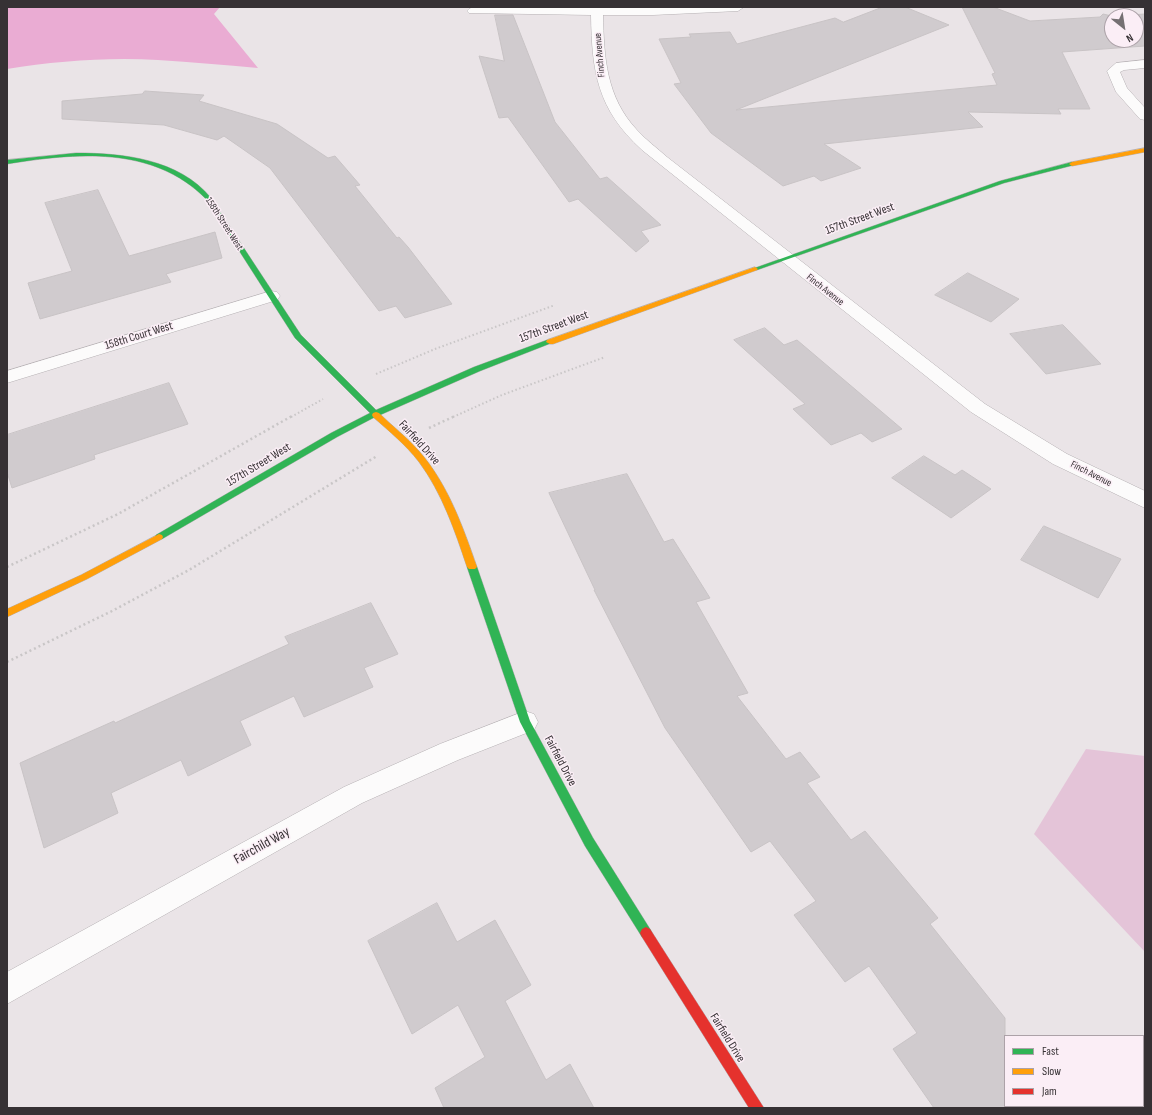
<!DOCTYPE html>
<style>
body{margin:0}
#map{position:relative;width:1152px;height:1115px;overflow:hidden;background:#eae4e7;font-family:"Sofia Sans Condensed",sans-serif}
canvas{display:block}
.frame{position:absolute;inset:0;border:8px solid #363134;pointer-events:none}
.legend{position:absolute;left:1004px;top:1035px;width:140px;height:72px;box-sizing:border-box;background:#fbeef6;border:1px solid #aca2a8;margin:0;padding:5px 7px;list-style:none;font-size:12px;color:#363134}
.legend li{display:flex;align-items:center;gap:8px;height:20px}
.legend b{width:20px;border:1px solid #aca2a8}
.north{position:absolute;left:1104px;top:8px;width:40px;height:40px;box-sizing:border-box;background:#fbeef6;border:1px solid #aca2a8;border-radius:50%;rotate:150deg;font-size:11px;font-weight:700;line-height:16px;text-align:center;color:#363134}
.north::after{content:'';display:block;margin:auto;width:14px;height:18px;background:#757073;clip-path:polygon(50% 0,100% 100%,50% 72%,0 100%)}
</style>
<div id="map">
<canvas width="1152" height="1115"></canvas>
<div class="frame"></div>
<ul class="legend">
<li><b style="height:5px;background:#30b455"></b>Fast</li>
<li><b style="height:5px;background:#ff9f0a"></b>Slow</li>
<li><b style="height:5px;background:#e5322d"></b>Jam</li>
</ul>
<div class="north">N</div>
</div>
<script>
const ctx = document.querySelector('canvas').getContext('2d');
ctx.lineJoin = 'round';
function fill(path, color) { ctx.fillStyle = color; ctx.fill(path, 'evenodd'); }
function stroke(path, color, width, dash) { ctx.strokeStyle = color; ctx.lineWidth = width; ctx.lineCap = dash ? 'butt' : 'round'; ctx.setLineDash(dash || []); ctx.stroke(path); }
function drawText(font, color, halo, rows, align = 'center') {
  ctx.font = font + ' "Sofia Sans Condensed",sans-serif'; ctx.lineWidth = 3; ctx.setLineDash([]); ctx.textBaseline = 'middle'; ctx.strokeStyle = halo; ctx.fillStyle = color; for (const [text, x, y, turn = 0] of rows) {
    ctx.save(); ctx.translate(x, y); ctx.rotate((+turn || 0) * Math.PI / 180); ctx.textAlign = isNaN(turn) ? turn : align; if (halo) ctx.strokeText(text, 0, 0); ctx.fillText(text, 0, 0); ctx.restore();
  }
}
const green = new Path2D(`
 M1086,749L1145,756V952L1034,834Z`);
const water = new Path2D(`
 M7,7H220L214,14L258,68C225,65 192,62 158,60C109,57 56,61 7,69Z`);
const building = new Path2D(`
 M883,7H905L949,25L736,110L997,85L992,74L995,73L962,7H993L1030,21L1100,17L1103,14L1112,16V40H1136V16H1113L1145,14V46L1062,52L1090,109H1058L1061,114L968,112L983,127L824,144L861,168L821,181L814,176L783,186L711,133L674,84L681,83L659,39L691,37L689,34L730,32L737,44L835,18L843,22Z
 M495,15H513L555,122L600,179L607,177L661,225L641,231L649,241L636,252L578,199L569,202L508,117L499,118L479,56L504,61Z
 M145,91L204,95L199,101L277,124L328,158L335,156L360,185L355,186L397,238L399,237L408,247L452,304L405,318L396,306L379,311L270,168L224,136L217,140L164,125L62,119V101L142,94Z
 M98,190L129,256L215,232L222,258L166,274L171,282L40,319L28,283L72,271L45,203Z
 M968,273L1019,299L991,322L935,295Z
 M1063,325L1101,364L1046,374L1010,334Z
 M765,328L784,345L797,340L902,429L872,442L861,433L831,445L793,409L805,404L734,340Z
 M169,383L188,424L94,455L95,459L12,488L7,472V435Z
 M924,456L955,475L962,470L991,489L951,518L892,478Z
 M627,474L664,542L673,539L710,598L696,602L748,693L737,696L786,759L800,752L820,777L807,783L851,840L865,831L938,918L930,924L1005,1018V1108H934L893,1049L917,1033L869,966L845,982L794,915L816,901L770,841L751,852L665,728L594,590H595L549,493Z
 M1044,526L1121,559L1098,598L1021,560Z
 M371,603L398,654L364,668L373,687L304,717L294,696L240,721L251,745L188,776L181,760L111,793L118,813L44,848L20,763L114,721L115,723L289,644L285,637Z
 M437,903L457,942L495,920L531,985L505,1001L546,1080L570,1064L594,1108H444L435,1088L485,1057L458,1005L412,1034L368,941Z`);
const pathFar1 = new Path2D(`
 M376,374L435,349L555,305
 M291,417L323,399
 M453,417L502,395L605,357`);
const path = new Path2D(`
 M429,428L455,416
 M7,567L118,514L292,416
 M7,662L112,611L189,570L377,456`);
const street = new Path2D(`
 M473,7H744L738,11L653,15H603C604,57 606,97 637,130C646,140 657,148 667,157L985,404L1067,454L1145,491V508L1053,464L971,412L642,150C597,109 592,72 591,15L469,13L467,11L469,9Z
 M1145,60V68L1124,70L1120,72L1127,88L1145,108V120L1140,119L1116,92L1107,71L1116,63Z
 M271,291L277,292L280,296L277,300L7,383V371Z
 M525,711L534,714L538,722L534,730L458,760L362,803L7,1004V972L344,787L440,744Z`);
const fast = new Path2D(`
 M76,153C123,153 179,159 211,198L301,335L376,410L474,367L547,340H550L554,342L480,371L380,415L379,417H375L337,437L162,539H156L155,537L156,535L331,433L370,413L295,338L206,199C153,145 75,153 7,164V160Z
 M1072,162L1075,164L1074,165L1004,183L757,270H753L752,269L1000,181Z
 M472,564L475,565L477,567L530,721L593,838L650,929L652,933L650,937L646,939L642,937L585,846L520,722L467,567L469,565Z`);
const slow = new Path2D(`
 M1145,148V152L1072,166L1069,164L1072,162Z
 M755,267L758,269L757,270L553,344H550L546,342L547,340Z
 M376,412L379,413C392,426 407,437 419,451C448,484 463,527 477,567L475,569H469L467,567C455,531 442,493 419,462C406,445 389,431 373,417L372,415L373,413Z
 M159,534L162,535L163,537L162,539L87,579L7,617V609L81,575Z`);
const jam = new Path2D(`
 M646,927L650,929L764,1108H749L642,937L640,933L642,929Z`);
const farStreetnames = [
 ["Finch Avenue",600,55,-95],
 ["158th Street West",224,224,57],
 ["Finch Avenue",825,290,38],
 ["Finch Avenue",1091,474,27]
];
const streetNames = [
 ["157th Street West",860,219,-20],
 ["157th Street West",554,327,-20],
 ["158th Court West",139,336,-17],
 ["Fairfield Drive",419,443,48],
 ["157th Street West",259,465,-31],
 ["Fairfield Drive",560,761,62],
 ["Fairfield Drive",727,1038,58]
];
const nearStreetnames = [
 ["Fairchild Way",262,846,-29]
];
fill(green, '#e4c4d8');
fill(water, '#eaacd3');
fill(building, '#d0cbce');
stroke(building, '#c8c3c5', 1);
stroke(street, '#b5b0b3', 1);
stroke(fast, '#b5b0b3', 1);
stroke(slow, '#b5b0b3', 1);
stroke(jam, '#b5b0b3', 1);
stroke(pathFar1, '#c9c6c7', 2, [1.5, 2.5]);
stroke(path, '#c9c6c7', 2.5, [2, 3]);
fill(street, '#fcfbfb');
fill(fast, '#30b455');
fill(slow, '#ff9f0a');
fill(jam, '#e5322d');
drawText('10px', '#363134', '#fbeef6', farStreetnames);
drawText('12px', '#363134', '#fbeef6', streetNames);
drawText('14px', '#363134', '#fbeef6', nearStreetnames);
</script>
